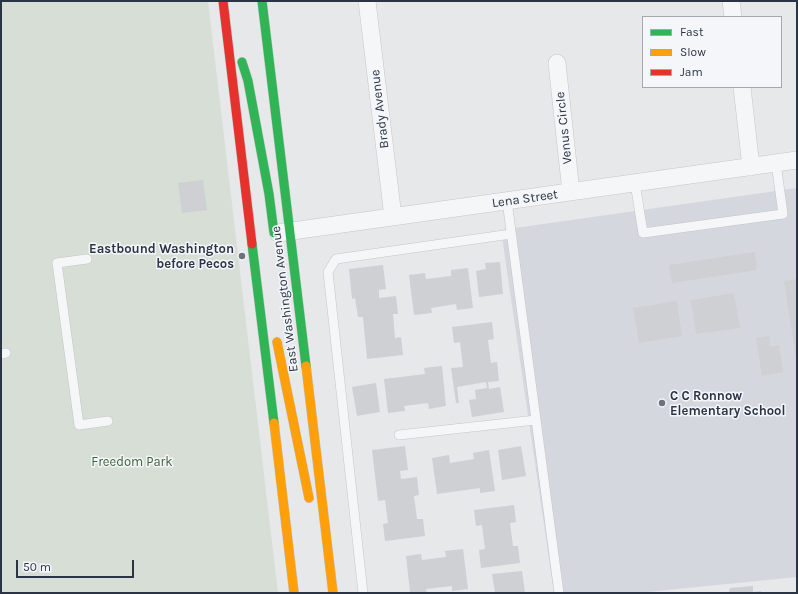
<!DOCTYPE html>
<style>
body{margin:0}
#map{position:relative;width:798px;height:594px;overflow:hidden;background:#e6e8ea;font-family:Karla,sans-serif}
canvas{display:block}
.frame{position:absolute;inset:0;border:2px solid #2b3445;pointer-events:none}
.legend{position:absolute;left:642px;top:16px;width:140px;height:72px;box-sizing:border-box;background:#f4f6f9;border:1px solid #a4a8b1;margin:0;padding:5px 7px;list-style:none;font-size:12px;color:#2b3445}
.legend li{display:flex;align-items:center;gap:8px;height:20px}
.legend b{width:20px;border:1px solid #a4a8b1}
.scale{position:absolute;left:16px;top:560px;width:118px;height:18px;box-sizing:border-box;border:2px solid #2b3445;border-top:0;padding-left:5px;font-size:12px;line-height:14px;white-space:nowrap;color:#2b3445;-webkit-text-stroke:3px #f4f6f9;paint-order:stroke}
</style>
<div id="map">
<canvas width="798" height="594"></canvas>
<div class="frame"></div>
<ul class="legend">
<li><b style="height:5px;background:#30b455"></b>Fast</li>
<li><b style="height:5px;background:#ff9f0a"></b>Slow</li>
<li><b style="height:5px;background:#e5322d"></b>Jam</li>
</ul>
<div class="scale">50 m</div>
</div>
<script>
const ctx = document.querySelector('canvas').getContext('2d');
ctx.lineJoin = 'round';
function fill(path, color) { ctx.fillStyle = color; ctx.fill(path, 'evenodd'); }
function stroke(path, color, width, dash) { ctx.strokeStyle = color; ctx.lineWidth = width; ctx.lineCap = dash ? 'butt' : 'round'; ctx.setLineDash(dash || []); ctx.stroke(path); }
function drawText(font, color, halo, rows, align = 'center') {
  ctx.font = font + ' Karla,sans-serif'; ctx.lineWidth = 3; ctx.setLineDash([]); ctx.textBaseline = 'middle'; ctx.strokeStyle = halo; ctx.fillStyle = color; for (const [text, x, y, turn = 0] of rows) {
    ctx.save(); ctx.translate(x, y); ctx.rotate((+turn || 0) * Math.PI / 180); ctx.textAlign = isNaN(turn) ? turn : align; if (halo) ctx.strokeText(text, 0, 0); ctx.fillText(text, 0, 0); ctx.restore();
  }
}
const built = new Path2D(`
 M797,188V577L637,593H554L501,230Z`);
const green = new Path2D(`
 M1,1H208L278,593H1Z`);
const building = new Path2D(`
 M203,180L207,210L182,213L178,183Z
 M755,252L757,270L672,283L669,265Z
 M500,262L503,294L479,297L476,271L486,269L485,263Z
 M383,265L386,289L379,290V298L396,296L398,314H393L395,338L401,337L403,355L367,359L363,317H358L355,298L352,299L349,269Z
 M468,268L473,308L457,310L456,304L431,308L432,313L414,315L409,275L425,273L426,279L451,276V270Z
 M797,279V358H796L784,281Z
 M734,293L740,328L696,334L691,300Z
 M677,301L682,336L639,343L633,308Z
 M492,322L494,339L488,340L491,363L497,362L499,381L488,382L489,389L500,387L504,412L472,417L469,400L476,399L475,390L487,388L486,382L457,387L459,403H456L451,368L463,367L460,342L454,343L452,327Z
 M769,336L770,347L779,345L783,372L762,376L756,338Z
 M442,366L446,406L429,409L428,403L404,406L405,411L388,413L384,379L425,374L424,368Z
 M376,383L380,412L357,416L352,387Z
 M405,446L408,470L400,471L401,479L417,477L419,495L414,496L417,519H423L425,536L385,541L383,524L388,523L385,500L378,501L372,450Z
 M521,446L526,476L502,480L498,450Z
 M489,450L495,491L480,493V488L437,494L432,458L449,455L450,463L474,459L473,453Z
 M514,505L516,522L510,523L513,546H518L520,563L481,568L479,550L485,549L482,525L476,526L474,510Z
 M463,549L468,589L452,591V586L426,589L427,593H410L406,556L421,554L422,560L446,557L445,551Z
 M522,571L525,593H495L492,574Z
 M753,586V592L761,591V593H729L730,588Z`);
const lane = new Path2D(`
 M635,183L643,233L783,214L776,163
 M507,201L559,593
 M87,259L57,263L79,425L108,421
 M1,354L6,353
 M399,435L536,420
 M363,593L328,272L336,259L511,234`);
const street = new Path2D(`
 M367,1L393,217
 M731,1L733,17
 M557,63L571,192
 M742,87L751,167
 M278,233L797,160`);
const fast = new Path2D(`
 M262,1L306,366
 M242,62L248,81L269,194L274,233
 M252,244L274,423`);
const slow = new Path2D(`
 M277,342L309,498
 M306,366L333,593
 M274,423L294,593`);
const jam = new Path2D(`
 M223,1L252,244`);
const markers = [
 [242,256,4,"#6c737f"],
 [662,403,4,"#6c737f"]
];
const streetNames = [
 ["Brady Avenue",380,109,-97],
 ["Venus Circle",564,128,-96],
 ["Lena Street",525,199,-8],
 ["East Washington Avenue",285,299,-97]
];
const poiNames = [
 ["Eastbound Washington",234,249],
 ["before Pecos",234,264],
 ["C C Ronnow",670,396,"left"],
 ["Elementary School",670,411,"left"]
];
const parkNames = [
 ["Freedom Park",132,462]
];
fill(built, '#d4d7dd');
fill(green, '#d6ded6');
fill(building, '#ced0d3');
stroke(lane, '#c4c6c8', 10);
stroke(street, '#c4c6c8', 18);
stroke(fast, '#c4c6c8', 10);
stroke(slow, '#c4c6c8', 10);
stroke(jam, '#c4c6c8', 10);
stroke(lane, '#f5f6f7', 9);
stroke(street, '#f5f6f7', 17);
stroke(fast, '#30b455', 9);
stroke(slow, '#ff9f0a', 9);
stroke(jam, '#e5322d', 9);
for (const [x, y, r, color] of markers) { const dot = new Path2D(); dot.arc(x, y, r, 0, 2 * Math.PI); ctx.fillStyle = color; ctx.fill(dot); stroke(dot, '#f4f6f9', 1.5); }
drawText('13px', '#2b3445', '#f4f6f9', streetNames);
drawText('bold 13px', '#2b3445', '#f4f6f9', poiNames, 'right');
drawText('13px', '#3f6138', '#f4f6f9', parkNames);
</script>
